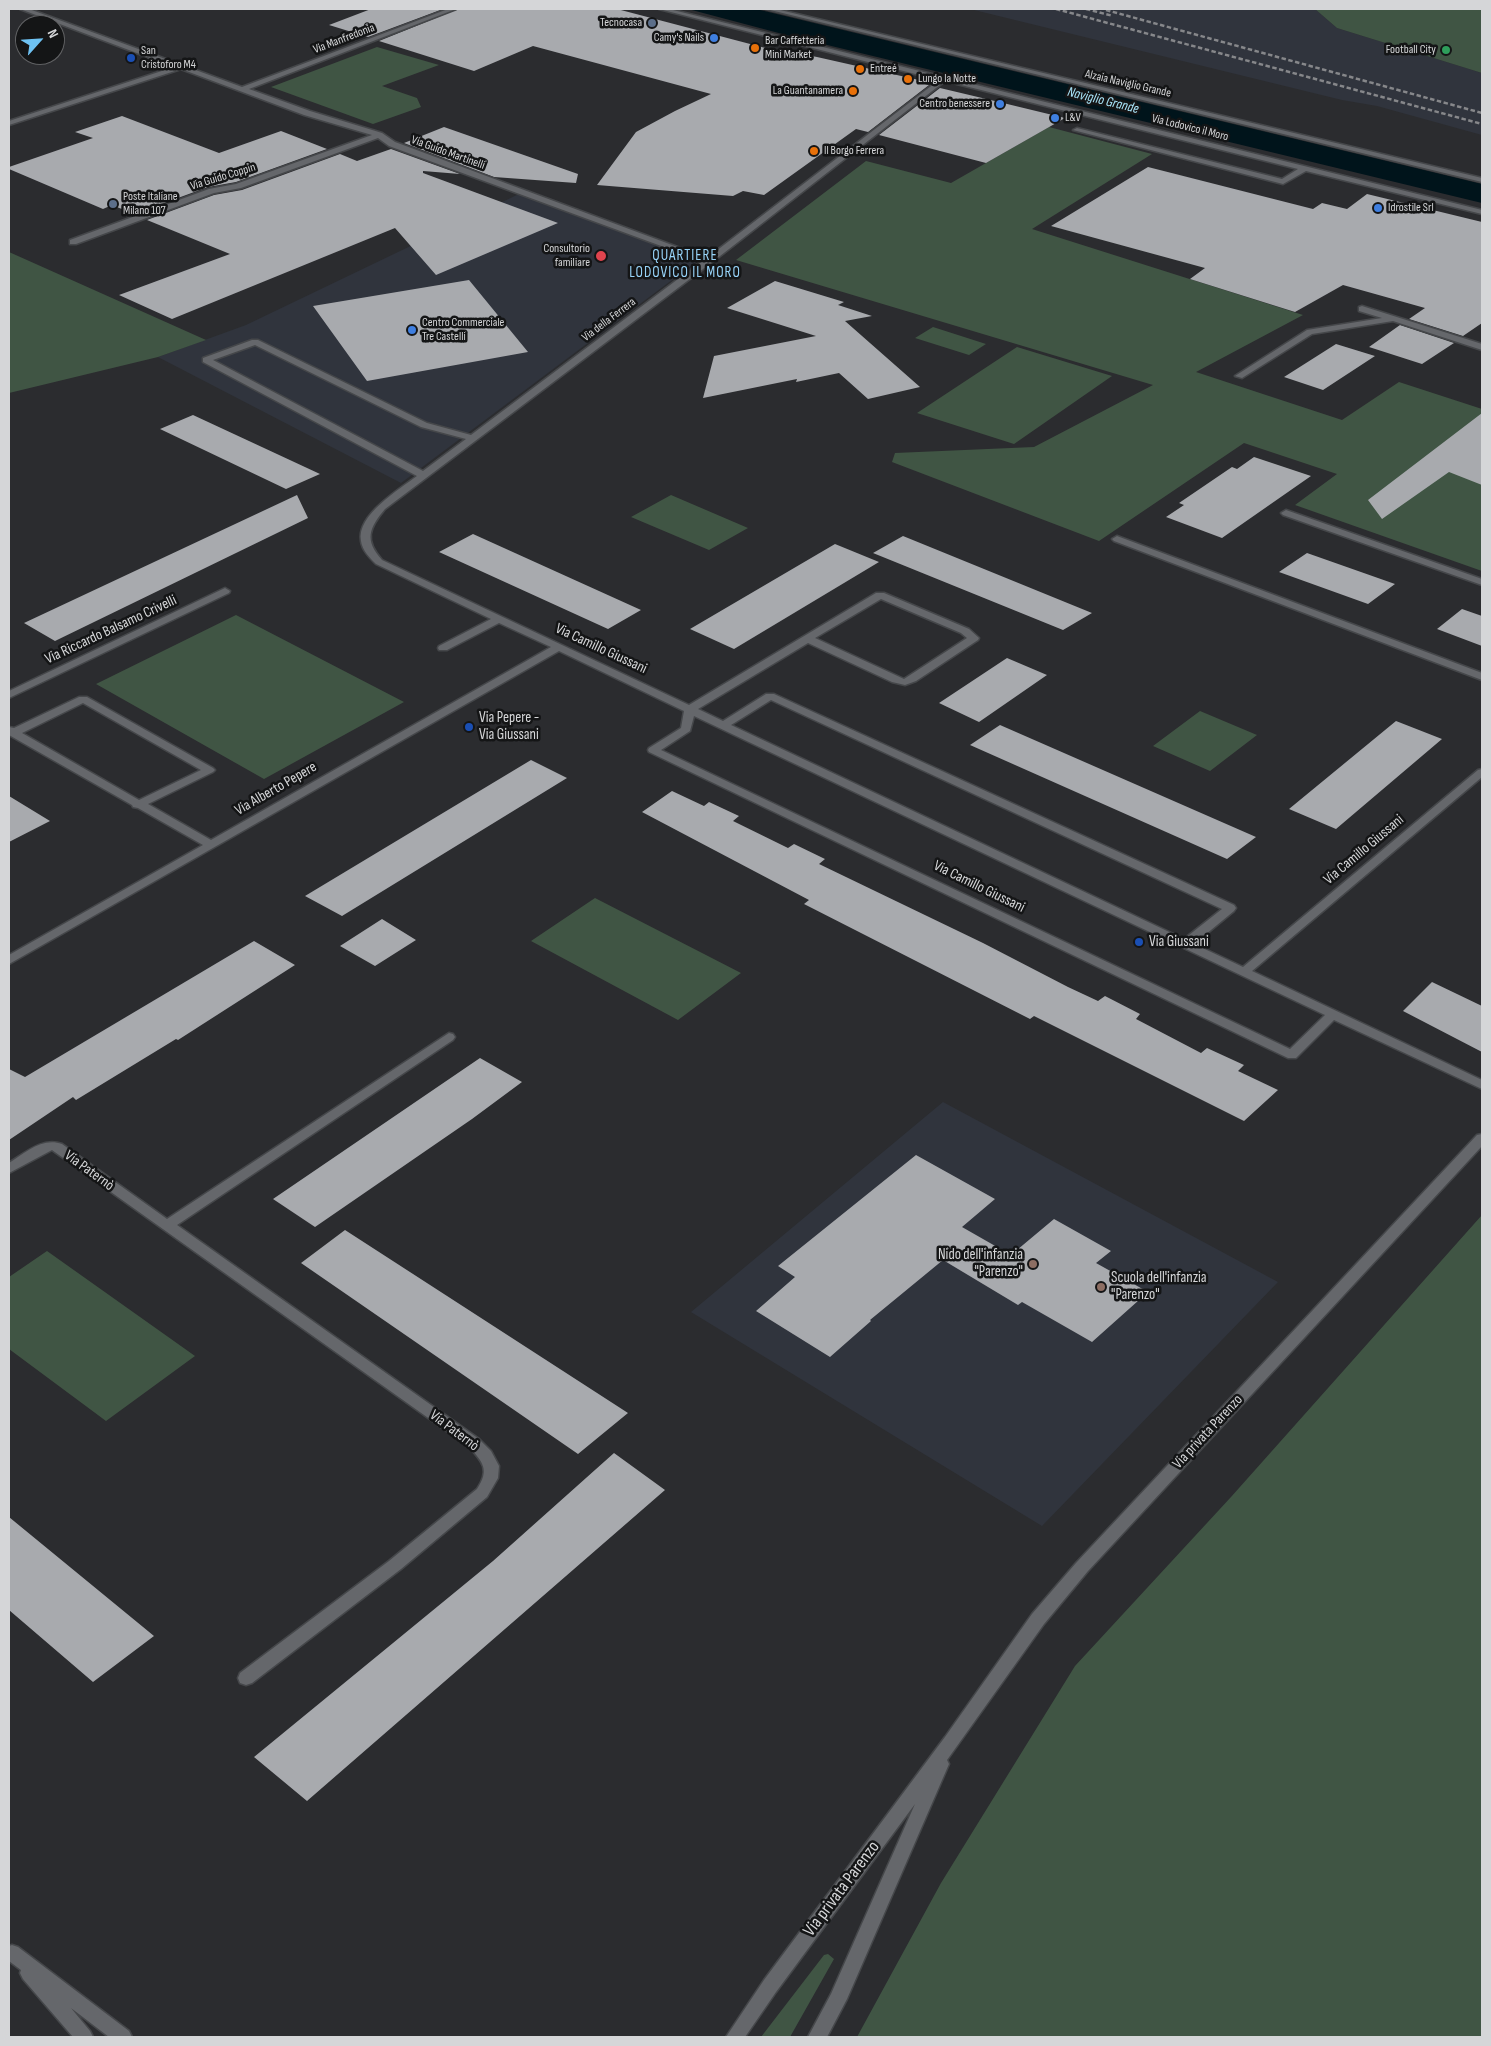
<!DOCTYPE html>
<meta charset="utf-8">
<style>
body{margin:0}
#map{position:relative;width:1491px;height:2046px;overflow:hidden;background:#2b2c2f;font-family:"Sofia Sans Condensed",sans-serif}
canvas{display:block}
.frame{position:absolute;inset:0;border:10px solid #d5d6d8;pointer-events:none}
.north{position:absolute;left:15px;top:15px;width:50px;height:50px;box-sizing:border-box;background:#141516;border:1px solid #616264;border-radius:50%;rotate:64deg;font-size:14px;font-weight:700;line-height:20px;text-align:center;color:#d5d6d8}
.north::after{content:'';display:block;margin:auto;width:18px;height:22px;background:#6ec2f3;clip-path:polygon(50% 0,100% 100%,50% 72%,0 100%)}
</style>
<div id="map">
<canvas width="1491" height="2046"></canvas>
<div class="frame"></div>
<div class="north">N</div>
</div>
<script>
const ctx = document.querySelector('canvas').getContext('2d');
ctx.lineJoin = 'round';
function fill(path, color) { ctx.fillStyle = color; ctx.fill(path, 'evenodd'); }
function stroke(path, color, width, dash) { ctx.strokeStyle = color; ctx.lineWidth = width; ctx.lineCap = dash ? 'butt' : 'round'; ctx.setLineDash(dash || []); ctx.stroke(path); }
function drawText(font, color, halo, rows, align = 'center') {
  ctx.font = font + ' "Sofia Sans Condensed",sans-serif'; ctx.lineWidth = 5; ctx.setLineDash([]); ctx.textBaseline = 'middle'; ctx.strokeStyle = halo; ctx.fillStyle = color; for (const [text, x, y, turn = 0] of rows) {
    ctx.save(); ctx.translate(x, y); ctx.rotate((+turn || 0) * Math.PI / 180); ctx.textAlign = isNaN(turn) ? turn : align; if (halo) ctx.strokeText(text, 0, 0); ctx.fillText(text, 0, 0); ctx.restore();
  }
}
const built = new Path2D(`
 M970,9H1315L1337,28L1482,73V135L1377,106L1342,100Z
 M521,193L700,259L401,483L158,357L246,325Z
 M943,1102L1278,1282L1042,1526L691,1312Z`);
const green = new Path2D(`
 M1315,9H1482V73L1337,28Z
 M377,47L439,65L382,86L417,98L421,107L373,124L271,87Z
 M1049,127L1152,154L1032,229L1303,315L1196,372L1342,420L1399,382L1482,409V571L1295,505L1337,474L1244,443L1099,541L892,462L895,453L1034,447L1153,385L736,260L866,161L951,183Z
 M9,252L206,340L158,357L9,393Z
 M933,327L986,344L969,355L915,338Z
 M1017,347L1112,376L1014,444L917,413Z
 M671,495L748,528L709,550L631,517Z
 M236,615L404,702L264,779L96,684Z
 M1200,711L1257,735L1210,771L1153,746Z
 M595,898L741,973L678,1020L531,941Z
 M1482,1215V2037H857L941,1883L1075,1666L1231,1497Z
 M47,1251L195,1356L106,1421L9,1349V1277Z
 M828,1954L834,1959L790,2037H761L824,1955Z`);
const water = new Path2D(`
 M688,9H756L1482,184V203L790,36Z`);
const building = new Path2D(`
 M371,9H443L368,37L329,25Z
 M458,9H617L792,55L796,53L817,57L919,80L916,82L929,85L868,132L856,129L764,195L743,191L733,196L597,185L636,132L675,111L711,94L533,46L474,71L379,41Z
 M940,88L999,102L1065,118L986,163L879,135Z
 M122,116L219,153L281,131L327,149L236,182L208,187L134,214L112,205L103,209L9,169V167L93,138L75,132Z
 M444,127L578,174L576,183L494,177L404,143Z
 M391,149L460,174L423,171V173L558,223L436,275L395,228L172,319L119,295L230,254L147,220L214,195L242,190L340,154L357,161Z
 M1148,167L1313,209L1322,203L1347,209L1367,194L1482,222V323L1463,336L1409,319L1425,308L1343,285L1295,312L1190,279L1205,268L1051,226Z
 M469,280L528,352L367,381L313,306Z
 M775,281L844,302L838,305L872,316L845,321L920,387L868,399L839,373L796,382L797,379L703,398L714,356L816,336L727,308Z
 M1400,325L1454,343L1422,364L1369,347Z
 M1336,344L1375,356L1323,390L1284,377Z
 M1482,413V485L1449,472L1382,519L1368,500Z
 M193,415L320,474L286,489L160,429Z
 M1254,457L1311,476L1222,538L1166,517L1184,505L1179,503L1232,467L1237,469Z
 M297,495L308,518L55,641L24,623Z
 M473,534L641,610L608,629L439,552Z
 M903,536L1092,613L1063,630L873,553Z
 M835,544L879,562L734,649L690,629Z
 M1307,553L1395,584L1368,604L1279,572Z
 M1462,609L1482,616V646L1437,629Z
 M1007,658L1047,675L979,722L939,703Z
 M1396,721L1442,739L1336,829L1289,809Z
 M1000,725L1256,837L1227,859L970,745Z
 M531,760L567,778L342,916L305,896Z
 M672,791L704,806L709,802L739,816L733,821L788,848L794,844L825,859L819,864L983,943L1068,987L1098,1001L1105,996L1140,1014L1136,1019L1201,1053L1207,1048L1244,1065L1238,1071L1278,1090L1244,1121L1034,1016L1030,1019L804,904L809,900L642,812Z
 M9,796L50,821L9,842Z
 M382,919L416,940L375,966L340,946Z
 M254,941L295,965L178,1040L176,1039L76,1100L73,1097L9,1140V1069L25,1077Z
 M1432,982L1482,1006V1052L1403,1011Z
 M480,1058L522,1082L472,1119L315,1227L273,1199Z
 M916,1155L995,1199L962,1227L1011,1255L1054,1219L1111,1251L1096,1263L1148,1292L1092,1342L1022,1302L1018,1305L943,1260L870,1320L871,1321L830,1357L756,1311L795,1277L778,1266Z
 M345,1230L628,1413L578,1454L301,1263Z
 M614,1453L665,1490L307,1801L254,1757L493,1561Z
 M9,1517L154,1636L93,1682L9,1610Z`);
const minor = new Path2D(`
 M20,9H29L242,87L448,9H456L249,89L310,111L382,133L395,142L707,258L939,80L659,9H669L1482,210V214L1306,171L1283,184L1073,130L1077,128L1282,179L1298,169L945,81L711,263L385,509C369,528 364,540 382,560L689,705L876,593H884L969,629L979,638L978,640L916,681L905,685L892,682L808,643L698,709L723,721L766,694H774L1234,905L1236,908L1234,911L1194,944L1243,967L1478,770L1482,769V777L1252,971L1482,1080V1089L1334,1020L1296,1058H1288L649,752L648,750L649,748L681,728L684,711L559,651L9,964V955L203,845L138,808L133,807L132,805L9,735V727L14,728L79,697H87L213,768L215,770L213,772L148,804L211,840L551,647L499,623L447,650H439L438,648L439,646L491,619L376,564C370,558 362,550 361,541C356,515 400,489 417,476L203,362V358L252,340H258L427,423L471,435L702,261L389,146L378,138L241,188L214,193L76,244H70V240L209,189L236,184L372,135L304,115L181,69L9,125V121L174,67ZM255,345L421,427L466,439L423,471L213,360ZM881,599L961,633L967,638L904,679L815,638ZM771,700L1222,909L1184,939L731,725ZM83,703L201,770L139,800L22,733ZM694,716L1325,1015L1290,1049L661,750L690,731Z
 M766,9H776L1482,178V182Z
 M1362,306L1482,344V350L1393,321L1312,334L1242,378L1235,376L1307,330L1382,318L1359,311V307Z
 M1286,510L1482,579V585L1283,515L1281,513Z
 M1117,536L1482,673V680L1114,541L1112,539Z
 M225,588L230,591L229,593L9,698V691Z
 M449,1033L453,1034L455,1037L453,1040L177,1225L479,1439L491,1451L499,1466L498,1478L487,1497L401,1569L252,1683L246,1685L240,1683L238,1678L240,1673L389,1561L477,1489C490,1470 483,1462 469,1447L52,1150L9,1173V1163C25,1153 42,1137 62,1144L167,1219Z
 M1482,1134V1146L1088,1571L1044,1624L947,1760L949,1764L847,1999L827,2037H808L831,1994L915,1804L776,1992L745,2037H726L764,1980L945,1737L1032,1614L1076,1563L1477,1135Z
 M12,1945L18,1947L129,2031L132,2037H109L71,2008L90,2031L93,2037H73L23,1979L20,1973L21,1970L9,1961V1946Z`);
const rail = new Path2D(`
 M1056,9L1482,124
 M1086,9L1113,16
 M1106,10L1482,113`);
const markers = [
 [652,23,5,"#5c6f8a"],
 [714,38,5,"#3f7fe0"],
 [755,48,5,"#e8710a"],
 [1446,50,5,"#2e9e5b"],
 [131,58,5,"#1a4fb4"],
 [860,69,5,"#e8710a"],
 [908,79,5,"#e8710a"],
 [853,91,5,"#e8710a"],
 [1000,104,5,"#3f7fe0"],
 [1055,118,5,"#3f7fe0"],
 [814,151,5,"#e8710a"],
 [113,204,5,"#5c6f8a"],
 [1378,208,5,"#3f7fe0"],
 [601,256,6,"#e0444e"],
 [412,330,5,"#3f7fe0"],
 [469,727,5,"#1a4fb4"],
 [1139,942,5,"#1a4fb4"],
 [1033,1264,5,"#8d6e63"],
 [1101,1287,5,"#8d6e63"]
];
const farPoinames = [
 ["Tecnocasa",642,23,"right"],
 ["Camy's Nails",704,38,"right"],
 ["Bar Caffetteria",765,41],
 ["Mini Market",765,55],
 ["Football City",1436,50,"right"],
 ["San",141,51],
 ["Cristoforo M4",141,65],
 ["Entreé",870,69],
 ["Lungo la Notte",918,79],
 ["La Guantanamera",843,91,"right"],
 ["Centro benessere",990,104,"right"],
 ["L&V",1065,118],
 ["Il Borgo Ferrera",824,151],
 ["Poste Italiane",123,197],
 ["Milano 107",123,211],
 ["Idrostile Srl",1388,208],
 ["Consultorio",590,249,"right"],
 ["familiare",590,263,"right"],
 ["Centro Commerciale",422,323],
 ["Tre Castelli",422,337]
];
const farStreetnames = [
 ["Via Manfredonia",344,39,-21],
 ["Alzaia Naviglio Grande",1128,84,13],
 ["Via Lodovico il Moro",1190,128,14],
 ["Via Guido Martinelli",448,153,20],
 ["Via Guido Coppin",223,177,-17],
 ["Via della Ferrera",609,320,-37]
];
const farWaternames = [
 ["Naviglio Grande",1103,101,14]
];
const farQuarternames = [
 ["QUARTIERE",685,256],
 ["LODOVICO IL MORO",685,273]
];
const streetNames = [
 ["Via Riccardo Balsamo Crivelli",111,630,-25],
 ["Via Camillo Giussani",601,649,25],
 ["Via Alberto Pepere",276,789,-30],
 ["Via Camillo Giussani",1364,850,-40],
 ["Via Camillo Giussani",979,887,26],
 ["Via Paternò",89,1171,36],
 ["Via Paternò",454,1431,37],
 ["Via privata Parenzo",1208,1432,-47]
];
const poiNames = [
 ["Via Pepere -",479,718],
 ["Via Giussani",479,735],
 ["Via Giussani",1149,942],
 ["Nido dell'infanzia",1023,1255,"right"],
 ["\"Parenzo\"",1023,1272,"right"],
 ["Scuola dell'infanzia",1111,1278],
 ["\"Parenzo\"",1111,1295]
];
const nearStreetnames = [
 ["Via privata Parenzo",842,1889,-53]
];
fill(built, '#30343d');
fill(green, '#405544');
fill(water, '#00141b');
fill(building, '#a8aaae');
stroke(minor, '#45474a', 3);
fill(minor, '#65676b');
stroke(rail, '#86878a', 2.5, [4.5, 2.5]);
for (const [x, y, r, color] of markers) { const dot = new Path2D(); dot.arc(x, y, r, 0, 2 * Math.PI); ctx.fillStyle = color; ctx.fill(dot); stroke(dot, '#141516', 2); }
drawText('12px', '#d5d6d8', '#141516', farPoinames, 'left');
drawText('12px', '#d5d6d8', '#141516', farStreetnames);
drawText('italic 14px', '#aae6fa', '#141516', farWaternames);
ctx.letterSpacing = '1px';
drawText('15px', '#97d3f8', '#141516', farQuarternames);
ctx.letterSpacing = '0px';
drawText('15px', '#d5d6d8', '#141516', streetNames);
drawText('15px', '#d5d6d8', '#141516', poiNames, 'left');
drawText('18px', '#d5d6d8', '#141516', nearStreetnames);
</script>
